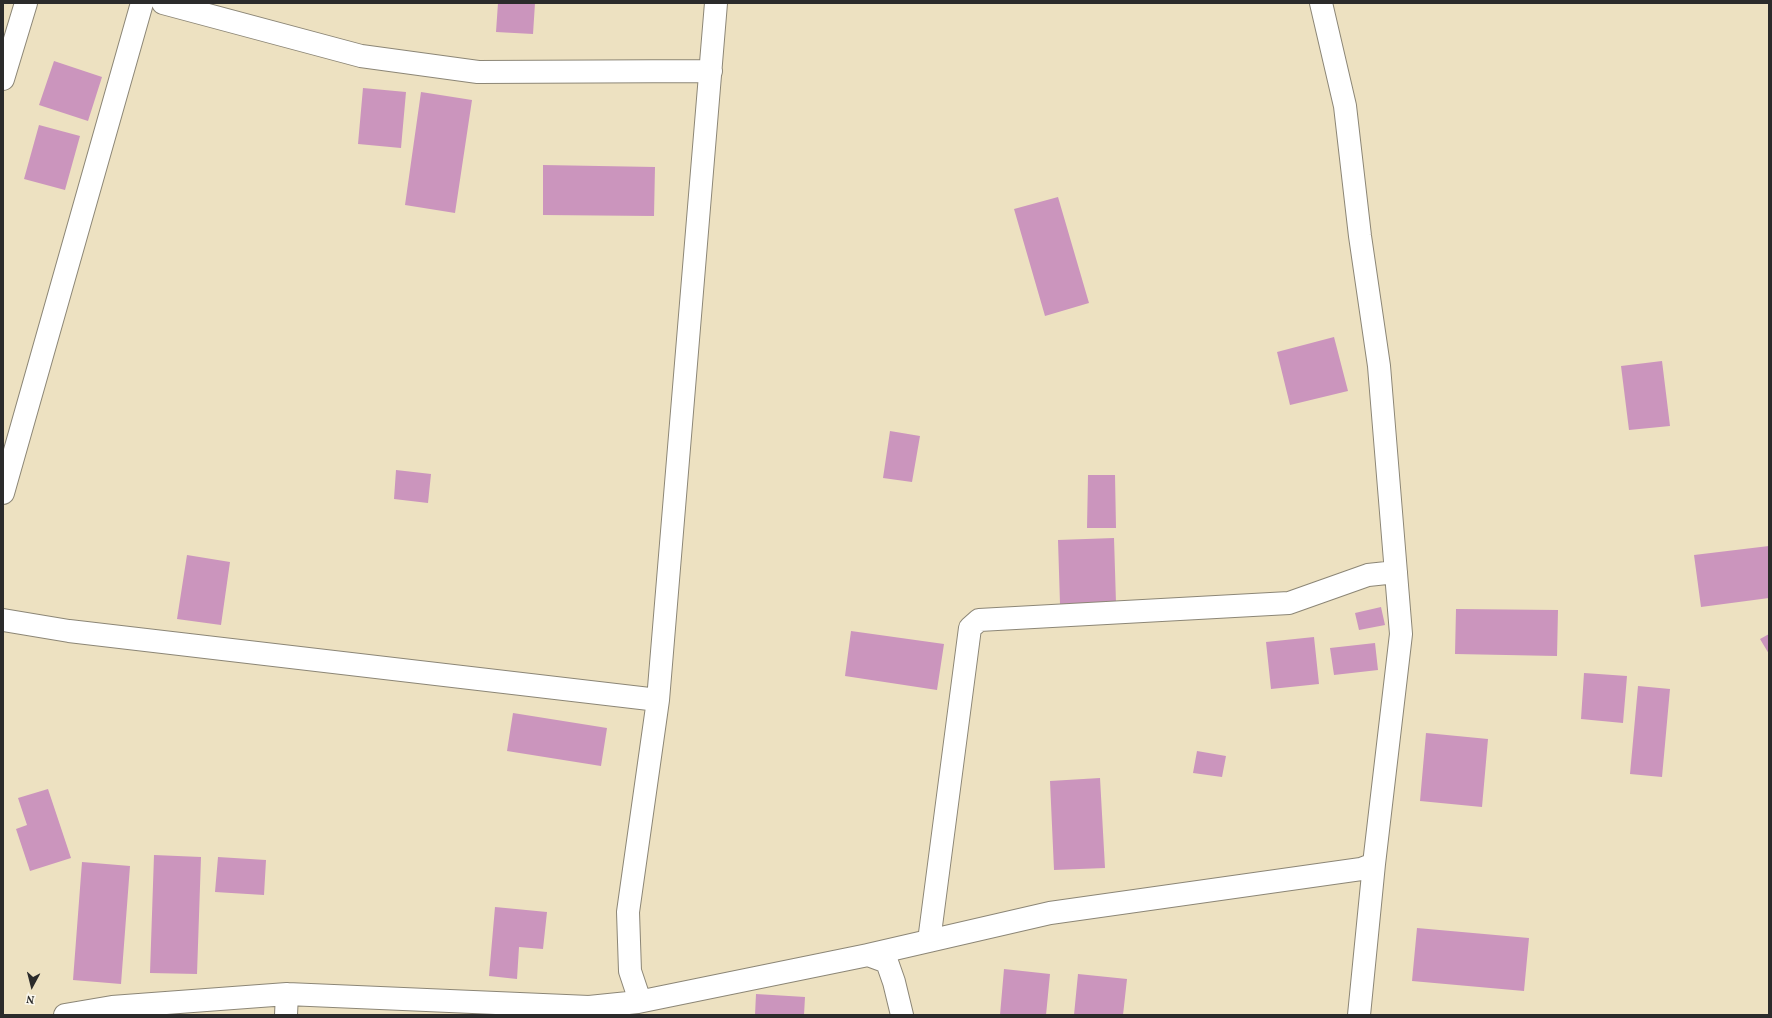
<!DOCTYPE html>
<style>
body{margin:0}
#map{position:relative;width:1772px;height:1018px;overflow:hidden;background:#ede1c1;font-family:Vollkorn,serif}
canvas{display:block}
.frame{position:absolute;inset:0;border:4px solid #2b2b2b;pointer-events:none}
.north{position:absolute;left:12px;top:966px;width:40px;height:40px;-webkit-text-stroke:3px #fbf7ec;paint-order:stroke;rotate:187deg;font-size:11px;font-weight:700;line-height:16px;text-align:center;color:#2b2b2b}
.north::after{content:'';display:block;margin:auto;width:14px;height:18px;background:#2b2b2b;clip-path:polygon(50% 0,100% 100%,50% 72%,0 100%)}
</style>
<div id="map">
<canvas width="1772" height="1018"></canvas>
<div class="frame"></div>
<div class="north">N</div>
</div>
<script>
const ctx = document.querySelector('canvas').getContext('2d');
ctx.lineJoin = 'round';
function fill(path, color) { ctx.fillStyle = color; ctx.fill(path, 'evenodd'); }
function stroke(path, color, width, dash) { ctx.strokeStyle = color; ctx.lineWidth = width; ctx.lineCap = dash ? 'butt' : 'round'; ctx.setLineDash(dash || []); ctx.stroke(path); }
const building = new Path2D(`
 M498,3H535L533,34L496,32Z
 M54,61L102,77L88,121L39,105Z
 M363,88L406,92L401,148L358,144Z
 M421,92L472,100L455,213L405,205Z
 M39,125L80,136L65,190L24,179Z
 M543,165L655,167L654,216L543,215Z
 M1058,197L1089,303L1045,316L1014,209Z
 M1334,337L1348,391L1290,405L1277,352Z
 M1662,361L1670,426L1629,430L1621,366Z
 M890,431L920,436L912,482L883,478Z
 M396,470L431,474L428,503L394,499Z
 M1088,475H1115L1116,528H1087Z
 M1114,538L1116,603L1060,604L1058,540Z
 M1769,546V598L1701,607L1694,555Z
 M187,555L230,562L221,625L177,619Z
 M1381,607L1385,625L1359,630L1355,613Z
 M1456,609L1558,610L1557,656L1455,654Z
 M851,631L944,644L937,690L845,676Z
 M1769,634V654L1760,639Z
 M1314,637L1319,684L1271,689L1266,642Z
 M1375,643L1378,670L1334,675L1330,648Z
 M1584,673L1627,676L1623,723L1581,719Z
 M1638,686L1670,689L1662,777L1630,774Z
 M513,713L607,728L601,766L507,751Z
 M1426,733L1488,739L1482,807L1420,801Z
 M1197,751L1226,756L1222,777L1193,773Z
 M1100,778L1105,868L1054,870L1050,781Z
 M48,789L71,858L30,871L16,829L27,825L18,798Z
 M154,855L201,857L197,974L150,973Z
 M218,857L266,860L264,895L215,892Z
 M82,862L130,866L121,984L73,980Z
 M495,907L547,912L543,949L519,947L517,979L489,976Z
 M1417,928L1529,938L1524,991L1412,981Z
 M1004,969L1050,974L1046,1015H1000Z
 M1078,974L1127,979L1123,1015H1074Z
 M756,994L805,997L804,1015H755Z`);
const minor = new Path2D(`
 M163,3L361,56L478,72L711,71
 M3,79L26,3
 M3,493L142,3
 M3,620L69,631L658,700
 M929,941L970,628L979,620L1289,603L1368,575L1396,572
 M868,955L1050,913L1361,869L1374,864L1401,634L1379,366L1360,236L1345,106L1321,3
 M638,1002L637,992L630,971L628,912L658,700L716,3
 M65,1015L112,1007L287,994L589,1007L638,1002L868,955L887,962L894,982L902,1015
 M286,1015L287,994
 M1359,1015L1374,864`);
fill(building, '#cb95bd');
stroke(minor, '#8c8676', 24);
stroke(minor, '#fff', 22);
</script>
